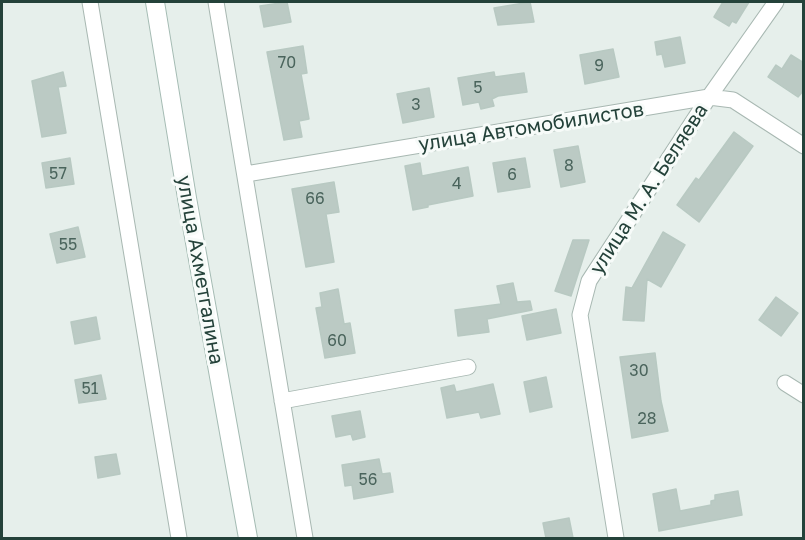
<!DOCTYPE html>
<meta charset="utf-8">
<style>
body{margin:0}
#map{position:relative;width:805px;height:540px;overflow:hidden;background:#e6efeb;font-family:"Golos Text",sans-serif}
canvas{display:block}
.frame{position:absolute;inset:0;border:3px solid #24423a;pointer-events:none}
</style>
<div id="map">
<canvas width="805" height="540"></canvas>
<div class="frame"></div>
</div>
<script>
const ctx = document.querySelector('canvas').getContext('2d');
ctx.lineJoin = 'round';
function fill(path, color) { ctx.fillStyle = color; ctx.fill(path, 'evenodd'); }
function stroke(path, color, width, dash) { ctx.strokeStyle = color; ctx.lineWidth = width; ctx.lineCap = dash ? 'butt' : 'round'; ctx.setLineDash(dash || []); ctx.stroke(path); }
function drawText(font, color, halo, rows, align = 'center') {
  ctx.font = font + ' "Golos Text",sans-serif'; ctx.lineWidth = 6; ctx.setLineDash([]); ctx.textBaseline = 'middle'; ctx.strokeStyle = halo; ctx.fillStyle = color; for (const [text, x, y, turn = 0] of rows) {
    ctx.save(); ctx.translate(x, y); ctx.rotate((+turn || 0) * Math.PI / 180); ctx.textAlign = isNaN(turn) ? turn : align; if (halo) ctx.strokeText(text, 0, 0); ctx.fillText(text, 0, 0); ctx.restore();
  }
}
const building = new Path2D(`
 M287,2L291,22L264,27L260,6Z
 M530,2L534,22L498,25L494,8Z
 M723,2H749L736,23L732,21L729,26L714,17Z
 M680,37L685,63L665,67L662,54L657,55L655,42Z
 M303,46L307,73L301,74L309,119L299,121L302,137L284,140L267,52Z
 M613,49L619,77L585,84L580,55Z
 M791,55L804,63V90L798,97L768,77L776,65L782,69Z
 M63,72L66,86L58,87L66,133L42,137L32,81Z
 M494,72L495,77L524,73L527,92L498,96L492,99L494,106L481,109L479,102L463,105L458,78Z
 M429,88L434,117L403,123L397,94Z
 M734,132L753,146L699,222L677,205L696,178L699,180Z
 M578,146L585,182L561,187L554,150Z
 M70,158L74,184L46,188L42,163Z
 M525,158L530,187L498,192L493,163Z
 M420,163L422,176L468,167L473,196L428,205V207L413,210L405,166Z
 M334,182L339,212L326,214L334,262L306,267L292,189Z
 M78,227L85,257L57,263L50,234Z
 M663,232L685,245L661,287L647,279L644,321L623,320L626,287L632,288Z
 M573,240H589L571,296L555,291Z
 M513,283L517,302L530,301L532,310L487,319L489,332L458,336L455,310L501,304L497,286Z
 M338,289L344,324L350,323L355,353L325,358L316,308L322,307L320,293Z
 M776,297L798,313L781,336L759,320Z
 M556,309L561,333L527,340L522,316Z
 M96,317L100,339L75,344L71,322Z
 M655,353L661,401L668,431L632,438L620,357Z
 M101,375L106,399L79,403L75,380Z
 M546,377L552,407L530,412L524,382Z
 M493,384L500,414L481,418L479,412L447,418L441,388L454,385L456,392Z
 M360,411L365,437L353,440L351,434L336,437L332,416Z
 M116,454L120,474L98,478L95,457Z
 M379,459L382,474L390,473L393,492L354,499L352,485L345,486L342,465Z
 M676,489L680,511L711,505V501L715,500V495L738,491L742,515L659,531L653,494Z
 M569,518L573,538H546L543,523Z`);
const street = new Path2D(`
 M90,2L179,538
 M216,2L305,538
 M246,174L709,97L733,100L804,146
 M785,383L804,395
 M282,401L468,367
 M616,538L580,315L589,281L709,97L776,2`);
const secondary = new Path2D(`
 M155,2L187,198L248,538`);
const numberNames = [
 ["70",287,63],
 ["9",599,66],
 ["5",478,88],
 ["3",416,105],
 ["8",569,166],
 ["57",58,174],
 ["6",512,175],
 ["4",457,184],
 ["66",315,199],
 ["55",68,245],
 ["60",337,341],
 ["30",639,371],
 ["51",90,389],
 ["28",647,419],
 ["56",368,480]
];
const streetNames = [
 ["улица Автомобилистов",531,127,-9],
 ["улица М. А. Беляева",649,189,-57],
 ["улица Ахметгалина",200,270,80]
];
fill(building, '#bbcac4');
stroke(building, '#b8c9c2', 1.5);
stroke(street, '#a8b8b2', 17);
stroke(secondary, '#a4bbb3', 20);
stroke(street, '#fff', 15);
stroke(secondary, '#fff', 18);
drawText('16px', '#4a645c', null, numberNames);
drawText('20px', '#24423a', '#f7fbf9', streetNames);
</script>
